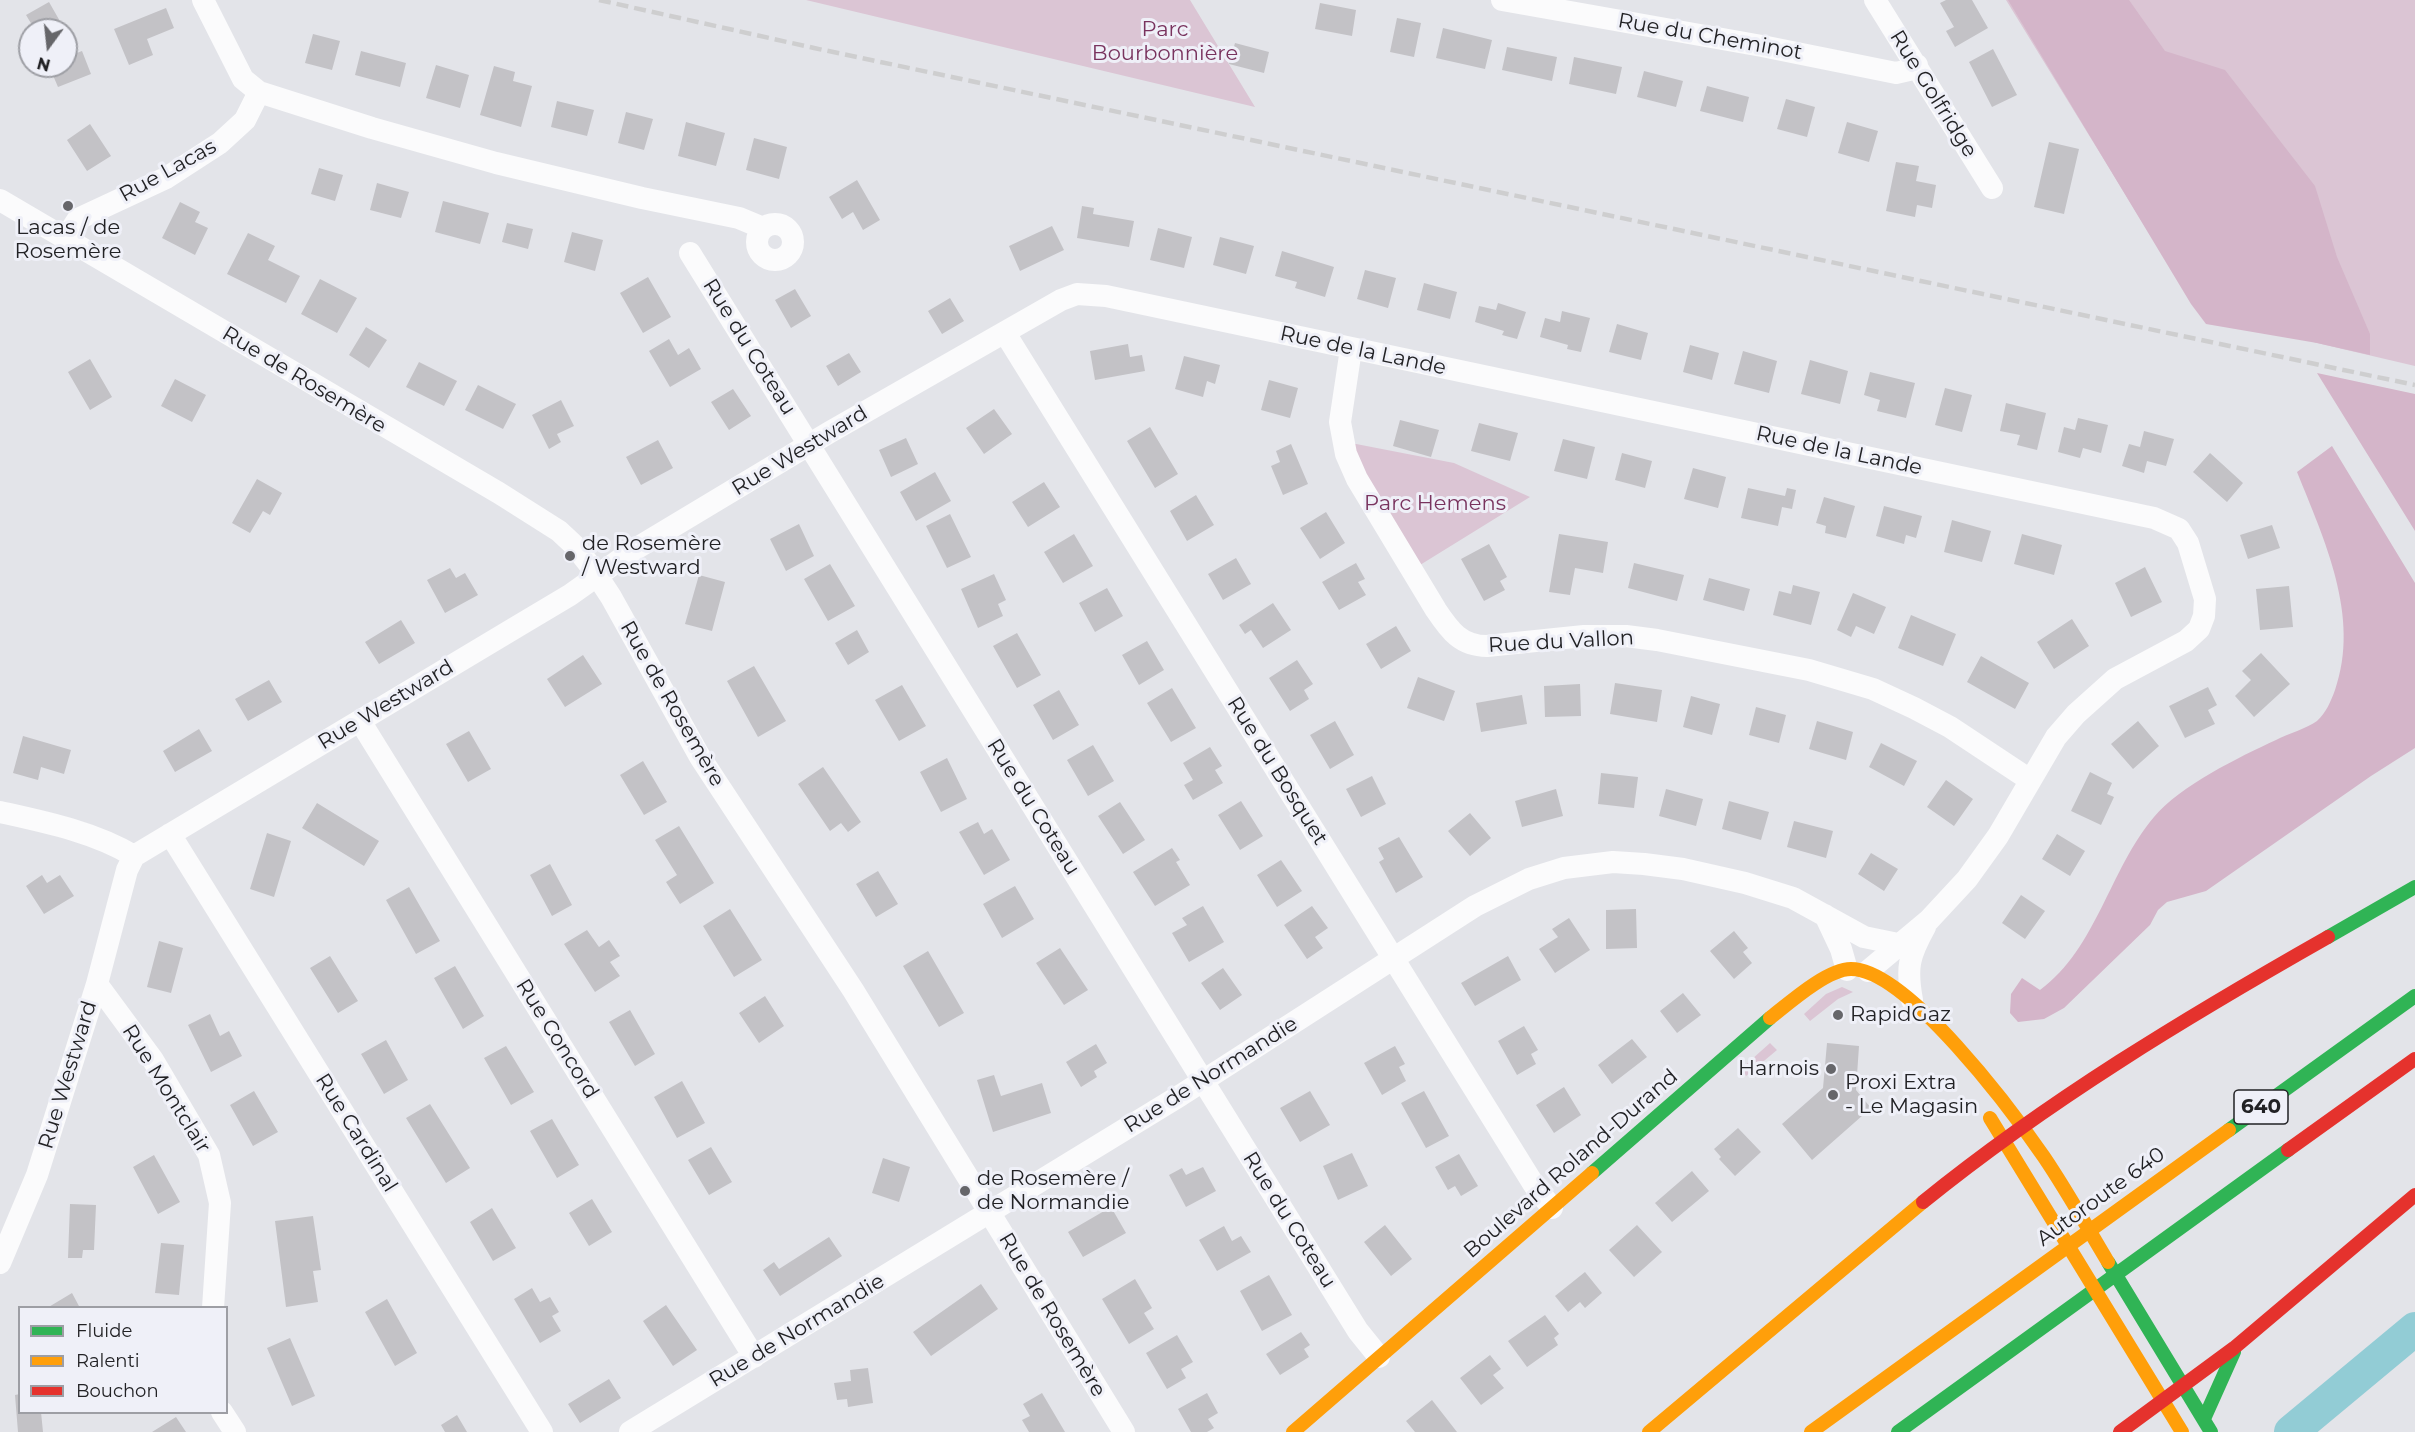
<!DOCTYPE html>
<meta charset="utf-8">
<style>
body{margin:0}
#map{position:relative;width:2415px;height:1432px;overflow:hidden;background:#e3e4e9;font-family:Montserrat,sans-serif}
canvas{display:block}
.legend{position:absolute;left:18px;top:1306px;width:210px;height:108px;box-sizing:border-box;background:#eff0f8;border:2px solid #9d9ea4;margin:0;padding:8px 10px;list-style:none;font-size:18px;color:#222225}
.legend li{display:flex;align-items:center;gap:12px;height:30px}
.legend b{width:30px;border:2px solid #9d9ea4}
.north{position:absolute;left:18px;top:18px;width:60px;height:60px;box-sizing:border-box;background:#eff0f8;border:2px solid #9d9ea4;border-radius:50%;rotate:195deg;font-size:16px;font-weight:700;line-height:24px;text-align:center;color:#222225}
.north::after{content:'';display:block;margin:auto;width:21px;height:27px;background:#66666a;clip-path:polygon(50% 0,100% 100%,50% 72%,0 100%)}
</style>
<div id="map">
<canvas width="2415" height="1432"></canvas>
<ul class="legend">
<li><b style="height:8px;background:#30b455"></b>Fluide</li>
<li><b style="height:8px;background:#ff9f0a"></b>Ralenti</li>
<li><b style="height:8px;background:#e5322d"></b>Bouchon</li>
</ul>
<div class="north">N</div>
</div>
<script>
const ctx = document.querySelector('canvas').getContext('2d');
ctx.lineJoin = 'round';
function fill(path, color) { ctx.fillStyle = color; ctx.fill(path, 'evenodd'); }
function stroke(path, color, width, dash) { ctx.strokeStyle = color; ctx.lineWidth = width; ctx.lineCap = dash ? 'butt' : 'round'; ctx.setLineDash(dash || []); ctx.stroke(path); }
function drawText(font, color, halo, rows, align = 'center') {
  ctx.font = font + ' Montserrat,sans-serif'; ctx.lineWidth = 6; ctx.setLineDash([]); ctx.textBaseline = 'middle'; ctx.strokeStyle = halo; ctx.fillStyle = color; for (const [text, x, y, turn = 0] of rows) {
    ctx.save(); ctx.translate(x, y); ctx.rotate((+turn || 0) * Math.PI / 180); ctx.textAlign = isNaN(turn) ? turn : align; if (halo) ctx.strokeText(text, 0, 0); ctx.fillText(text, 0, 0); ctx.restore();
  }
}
const green = new Path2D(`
 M806,0H1190L1255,107Z
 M2006,0H2415V366L2317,343L2195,308Z
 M1351,443L1454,463L1530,497L1420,565L1367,479Z
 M1842,987L1853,992L1838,999L1810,1021L1804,1014L1826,994Z
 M1770,1043L1777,1050L1746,1076L1742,1068Z`);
const forest = new Path2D(`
 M2008,0H2129L2165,51L2225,70L2315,186L2337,257L2370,334V355L2317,343L2206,324L2191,304Z
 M2317,373L2415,394V531Z
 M2332,446L2415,583V748L2371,776L2206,891L2167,902L2158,910L2150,925L2064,1008L2044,1019L2018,1022L2010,1013L2011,994L2022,978L2040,990C2097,948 2109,870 2154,817C2180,786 2239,757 2276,740C2287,734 2308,728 2317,721C2326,713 2331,701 2335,690C2361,617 2324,539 2297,472Z`);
const river = new Path2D(`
 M2291,1432L2415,1329`);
const building = new Path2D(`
 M1946,0H1972L1988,28L1955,47L1946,31L1954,27L1940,3Z
 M49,2L65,30H35L26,15Z
 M1320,3L1356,10L1352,36L1315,29Z
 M166,8L174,28L147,39L153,55L129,65L114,29Z
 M1397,18L1421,23L1414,57L1390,52Z
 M1443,28L1492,40L1485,69L1436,58Z
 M313,34L340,41L332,70L305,63Z
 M1235,43L1269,52L1264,73L1229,64Z
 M1507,47L1557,57L1552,81L1502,70Z
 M1993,49L2017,95L1992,107L1969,62Z
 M82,51L91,74L58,87L49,66H66V57Z
 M361,51L406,63L400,87L355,75Z
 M1574,57L1622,67L1616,94L1569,84Z
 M436,65L469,75L460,108L426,98Z
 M494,66L515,72L513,81L532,86L521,127L480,115Z
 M1644,71L1683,81L1676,107L1637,97Z
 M1707,86L1749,97L1743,122L1700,111Z
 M1786,99L1815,107L1807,137L1777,129Z
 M557,101L594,110L587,136L551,127Z
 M626,112L653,119L644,150L618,143Z
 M686,122L725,133L716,166L678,156Z
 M1847,122L1878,131L1869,162L1838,153Z
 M90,124L111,156L87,171L67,140Z
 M754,138L787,147L779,179L746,170Z
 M2049,142L2079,149L2064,214L2034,207Z
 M1896,162L1919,166L1916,181L1936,185L1932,208L1917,205L1915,217L1886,211Z
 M319,168L343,175L335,201L311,194Z
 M857,180L880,220L863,230L853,212L842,219L829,197Z
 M377,183L409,192L401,218L370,210Z
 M443,201L489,213L480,244L435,232Z
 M180,202L200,212L195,222L208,228L195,255L162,238Z
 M1082,206L1094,208L1093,214L1134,221L1129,247L1077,238Z
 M507,223L533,229L528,249L502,242Z
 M1052,226L1064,250L1020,271L1009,246Z
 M1158,228L1192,237L1184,268L1150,260Z
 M572,232L603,240L595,271L564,262Z
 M248,233L275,246L268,260L300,276L286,303L227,274Z
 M1220,237L1254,246L1246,274L1213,265Z
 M1282,251L1334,267L1325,297L1295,288L1297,282L1275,276Z
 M1365,270L1396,278L1388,308L1357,299Z
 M648,277L671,317L643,333L620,293Z
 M320,279L357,298L337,333L301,314Z
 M1424,283L1457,292L1450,319L1417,310Z
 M795,289L811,316L791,328L775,300Z
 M950,298L964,321L942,334L928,311Z
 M1498,303L1526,312L1517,339L1502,335L1504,331L1475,322L1479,306L1496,310Z
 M1562,311L1590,318L1581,352L1567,349L1568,345L1540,337L1545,318L1560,322Z
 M1617,324L1648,333L1641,360L1609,352Z
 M366,327L387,340L369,368L349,355Z
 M669,339L678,355L689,348L701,369L670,387L649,351Z
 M1128,344L1130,357L1142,355L1145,371L1095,380L1090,351Z
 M1690,345L1719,353L1712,380L1683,372Z
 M1743,351L1777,361L1769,393L1734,384Z
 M849,353L861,372L838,386L826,366Z
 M1184,356L1220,365L1215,384L1207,381L1203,397L1175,389Z
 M90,359L112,397L90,410L68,372Z
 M1810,360L1848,371L1840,404L1801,394Z
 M419,362L457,381L444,406L406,387Z
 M1870,372L1915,383L1906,418L1877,411L1880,400L1864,395Z
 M175,379L206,395L192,422L161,406Z
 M1269,380L1298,388L1290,418L1261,410Z
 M478,385L516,404L503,429L465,410Z
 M1945,388L1972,395L1962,432L1935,425Z
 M733,389L751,416L729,430L711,402Z
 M561,400L574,426L557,434L561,442L549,449L532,415Z
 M2006,403L2046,413L2037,450L2017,445L2020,435L2000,431Z
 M994,409L1012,434L984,454L966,428Z
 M2078,418L2108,425L2101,453L2083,448L2080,458L2058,452L2064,427L2075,430Z
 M1400,420L1439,430L1431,457L1393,446Z
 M1479,423L1518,433L1510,461L1471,451Z
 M1150,427L1178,474L1155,488L1127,441Z
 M2144,431L2174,439L2166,466L2147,461L2144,473L2122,466L2129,444L2140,447Z
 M906,438L918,464L891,477L879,450Z
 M1563,439L1595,447L1587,479L1554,471Z
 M658,440L673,468L641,485L626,457Z
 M1291,444L1308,484L1283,495L1271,466L1280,462L1276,451Z
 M1622,453L1652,461L1645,488L1615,480Z
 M2210,453L2243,483L2227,502L2193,472Z
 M1693,468L1726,477L1718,508L1684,499Z
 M935,472L951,501L916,521L900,492Z
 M257,479L282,493L270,515L263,511L250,533L232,523Z
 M1044,482L1060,507L1028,527L1012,502Z
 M1748,488L1785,496L1787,488L1796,490L1792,509L1782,507L1778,526L1741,518Z
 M1196,495L1214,525L1187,541L1170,511Z
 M1824,497L1855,506L1846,538L1825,533L1826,526L1816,523Z
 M1884,506L1922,516L1916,538L1906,535L1904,544L1876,536Z
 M1326,512L1345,543L1320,559L1300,528Z
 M950,514L971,557L947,568L926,526Z
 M1952,520L1991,531L1982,562L1944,552Z
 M799,524L814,556L786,571L770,539Z
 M2272,525L2280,548L2248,559L2240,535Z
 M1074,534L1093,566L1063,583L1044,552Z
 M1559,534L1608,542L1603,573L1575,568L1570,595L1549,592Z
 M2022,534L2062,545L2054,575L2014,564Z
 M1489,544L1507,577L1500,581L1505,590L1484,601L1461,559Z
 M1236,558L1251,584L1223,600L1208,574Z
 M1356,563L1365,579L1358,582L1366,595L1339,610L1322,582Z
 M1634,563L1684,575L1677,601L1628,588Z
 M830,564L855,606L828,621L804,579Z
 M2145,567L2162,602L2131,617L2115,583Z
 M450,568L456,578L465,573L478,595L445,613L427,580Z
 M994,574L1006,600L998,604L1003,616L978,628L961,589Z
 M699,575L725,582L712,631L685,624Z
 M1709,578L1750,589L1744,611L1703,600Z
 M1793,585L1820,592L1811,625L1773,615L1779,591L1791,594Z
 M2289,586L2293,627L2260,630L2256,589Z
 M1107,588L1123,616L1095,632L1079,603Z
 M1853,593L1886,607L1874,634L1856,626L1851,637L1837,630Z
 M1273,603L1291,630L1263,648L1251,630L1245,634L1239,625Z
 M1911,615L1956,634L1943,666L1898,648Z
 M2072,619L2089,646L2054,669L2037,642Z
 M401,620L415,643L379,664L365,642Z
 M1396,626L1411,651L1381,669L1366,644Z
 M857,630L869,652L848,665L835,643Z
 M1017,633L1041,675L1017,688L993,646Z
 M1147,641L1164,670L1139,685L1122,655Z
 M2261,653L2290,684L2254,717L2235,696L2251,680L2242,671Z
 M583,655L602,684L565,707L547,679Z
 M1981,656L2029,683L2015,709L1967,682Z
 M1297,660L1313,684L1304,690L1309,699L1290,711L1269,678Z
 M754,666L786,721L758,737L727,681Z
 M1418,677L1455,691L1444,721L1407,708Z
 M269,680L282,702L248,721L235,699Z
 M1615,683L1662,690L1657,722L1610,714Z
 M1580,684L1581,716L1545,717L1544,686Z
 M902,685L926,726L899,741L875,700Z
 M2208,687L2217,705L2208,710L2215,724L2185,738L2169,706Z
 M1172,688L1196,728L1171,742L1147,703Z
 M1059,690L1079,725L1053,740L1033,705Z
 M1522,695L1527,724L1481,732L1476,703Z
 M1691,696L1720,704L1712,735L1683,727Z
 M1756,707L1786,715L1779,743L1749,735Z
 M1335,721L1354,755L1330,769L1310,735Z
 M1817,721L1853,732L1846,760L1809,749Z
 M2138,721L2159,746L2133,769L2111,744Z
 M199,729L212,751L175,772L163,751Z
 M469,731L491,769L468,782L446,744Z
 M23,736L71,750L64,774L41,767L38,780L13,773Z
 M1881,743L1917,761L1904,786L1869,767Z
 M1093,745L1114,781L1088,796L1067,760Z
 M1210,747L1222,766L1215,770L1223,783L1193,800L1184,785L1193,780L1183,763Z
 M947,758L967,799L941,812L920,772Z
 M643,761L667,802L644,815L620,775Z
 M823,767L861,822L848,832L841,823L830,831L798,784Z
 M2090,772L2112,783L2107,794L2114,797L2101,825L2071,811Z
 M1601,773L1638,777L1634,808L1598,804Z
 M1372,776L1386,804L1361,817L1346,789Z
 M1946,780L1973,799L1954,826L1927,807Z
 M1556,789L1563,816L1522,827L1515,801Z
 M1666,789L1703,799L1696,826L1659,816Z
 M1241,801L1263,836L1240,850L1218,815Z
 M1729,801L1769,812L1761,840L1722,829Z
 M1120,802L1145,840L1123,854L1098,816Z
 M317,803L379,841L364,866L302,828Z
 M1470,813L1491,838L1470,856L1448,831Z
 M1794,821L1833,831L1826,858L1787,847Z
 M978,822L984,834L992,829L1010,860L984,875L959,832Z
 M679,826L714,883L680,904L666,882L677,875L655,840Z
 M267,833L291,841L274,897L250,889Z
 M2057,834L2085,851L2070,876L2042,859Z
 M1399,837L1423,877L1396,893L1379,862L1384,859L1378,848Z
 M1172,848L1180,860L1176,862L1190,885L1155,906L1133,872Z
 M1871,853L1898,869L1884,891L1858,874Z
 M1281,860L1302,891L1277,907L1257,875Z
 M550,864L572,905L552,916L530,875Z
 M878,871L898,904L876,917L856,884Z
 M42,875L47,883L60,875L74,896L44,914L26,886Z
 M1015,886L1034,919L1002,938L983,904Z
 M409,887L440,941L416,954L386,900Z
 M2021,895L2045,911L2025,939L2002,923Z
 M1203,906L1224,942L1189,962L1172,933L1187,925L1182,918Z
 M1312,906L1328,928L1315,937L1323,948L1307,959L1284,925Z
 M730,909L762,960L734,977L703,926Z
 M1636,909L1637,948L1606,949V910Z
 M1569,918L1590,950L1555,973L1539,949L1558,937L1552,929Z
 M587,930L599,947L609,940L620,956L610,962L620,976L595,992L564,944Z
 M1734,931L1748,948L1743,952L1752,963L1734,979L1710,951Z
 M159,941L183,948L171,993L147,987Z
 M1060,948L1088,990L1064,1005L1036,963Z
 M928,951L964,1013L939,1027L903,966Z
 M330,956L358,1001L338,1013L310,968Z
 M1508,956L1521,980L1475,1006L1461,983Z
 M455,966L484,1016L463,1029L434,978Z
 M1223,968L1242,995L1220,1010L1201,983Z
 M1683,993L1701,1015L1677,1033L1660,1011Z
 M765,996L784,1026L759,1043L739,1013Z
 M630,1010L655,1054L635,1066L609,1022Z
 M210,1014L220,1036L229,1031L242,1056L211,1072L188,1025Z
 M1524,1026L1538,1050L1531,1054L1536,1064L1517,1075L1498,1041Z
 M1632,1039L1647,1057L1612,1084L1598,1065Z
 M386,1040L408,1080L384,1094L361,1054Z
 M1827,1043L1859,1046L1856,1090L1871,1108L1812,1160L1782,1124L1823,1088Z
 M1096,1044L1107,1063L1094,1071L1097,1077L1081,1087L1066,1062Z
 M506,1046L534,1092L511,1105L484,1058Z
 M1395,1046L1405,1064L1399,1067L1406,1081L1382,1095L1364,1063Z
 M994,1075L1001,1096L1042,1083L1051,1113L993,1132L977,1080Z
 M682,1081L705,1123L677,1138L654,1097Z
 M1564,1087L1581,1115L1554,1133L1536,1105Z
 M254,1091L278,1132L253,1146L230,1105Z
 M1310,1091L1330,1125L1300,1142L1280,1108Z
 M1424,1091L1449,1136L1426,1148L1401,1103Z
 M430,1104L470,1168L446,1183L406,1118Z
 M552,1119L579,1165L557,1178L530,1131Z
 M1738,1128L1761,1152L1735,1176L1719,1159L1721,1157L1714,1149Z
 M711,1147L732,1182L709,1195L688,1160Z
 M1352,1153L1368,1186L1338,1200L1323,1166Z
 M1459,1154L1478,1186L1461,1196L1455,1186L1448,1190L1435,1167Z
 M154,1155L180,1202L158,1214L133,1167Z
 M883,1158L910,1167L899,1202L872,1193Z
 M1203,1167L1216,1191L1186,1207L1169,1175L1182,1168L1186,1175Z
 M1692,1171L1709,1191L1672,1222L1655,1203Z
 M592,1199L612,1232L589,1246L569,1213Z
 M70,1204L96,1205L94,1250H83L82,1258H68Z
 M1111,1207L1126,1233L1083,1257L1068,1232Z
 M492,1208L516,1248L493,1261L470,1222Z
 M313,1216L321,1270L313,1271L318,1302L286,1307L275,1221Z
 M1385,1225L1412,1259L1391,1276L1364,1242Z
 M1637,1225L1662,1252L1634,1277L1609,1250Z
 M1224,1226L1232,1241L1241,1236L1251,1252L1217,1271L1199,1240Z
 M829,1237L842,1256L780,1296L763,1270L774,1262L779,1269Z
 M161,1243L184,1245L179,1295L155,1293Z
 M1585,1272L1602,1293L1585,1308L1580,1302L1568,1312L1555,1296Z
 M1269,1275L1292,1315L1262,1331L1240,1291Z
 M1135,1279L1152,1308L1144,1313L1154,1329L1129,1344L1102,1299Z
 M981,1284L998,1309L931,1356L913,1332Z
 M532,1288L540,1302L550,1297L559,1312L552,1316L561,1331L540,1343L514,1299Z
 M72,1293L80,1308H47Z
 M387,1299L417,1353L395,1366L365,1312Z
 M666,1305L697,1350L673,1366L643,1321Z
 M1545,1315L1559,1334L1554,1338L1558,1345L1527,1367L1508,1341Z
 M1301,1332L1310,1345L1304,1349L1309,1357L1280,1375L1266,1354Z
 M1177,1335L1193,1362L1181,1369L1186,1378L1167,1389L1146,1353Z
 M290,1338L315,1396L292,1406L267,1348Z
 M1490,1355L1501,1369L1493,1375L1504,1388L1481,1405L1460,1378Z
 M868,1368L873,1403L848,1407L847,1399L837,1400L834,1383L851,1381L850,1370Z
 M609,1379L621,1398L580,1423L568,1404Z
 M1042,1393L1065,1432H1029L1022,1420L1030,1416L1023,1404Z
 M1207,1393L1218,1413L1208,1419L1214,1428L1207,1432H1191L1178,1409Z
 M20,1394V1412H41L43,1432H18L15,1395Z
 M1432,1400L1457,1432H1415L1406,1421Z
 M457,1415L467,1432H445L441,1425Z
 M176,1417L186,1432H152Z`);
const street = new Path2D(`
 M203,0L243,79L259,92L372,128L496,163L642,198L739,218L763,228
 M1502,0L1762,46L1896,73L1909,70L1917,65
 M1875,0L1992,188
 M0,200L499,493L559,531L574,545L592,568L611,597L700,757L853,990L1124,1432
 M757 242a18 18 0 1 1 36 0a18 18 0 1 1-36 0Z
 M65,239L78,219L166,178L220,143L245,120L259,92
 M690,253L1358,1331L1379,1357
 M1005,333L1534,1185L1552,1208
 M1351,349L1340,422L1346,454L1357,479L1436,610C1450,631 1461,646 1487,646L1584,636H1626L1657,640L1809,670L1873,689L1914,708L1950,727L2030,780
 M360,721L754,1357
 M0,812C45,822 94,832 134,856
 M170,834L542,1432
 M1825,915L1841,949L1847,970
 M97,984L153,1060L209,1155L220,1203L213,1308
 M1912,1000C1906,967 1909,956 1925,927
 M0,1263L37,1175L97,984L127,870L134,856L513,629L570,595L632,551L830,432L1061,300L1077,294L1106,296C1455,370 1805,444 2154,518L2179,529L2188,543L2205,599L2204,616L2199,629L2186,641L2115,679L2076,714L2056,737L1998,836L1967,879L1929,920L1868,971
 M222,1412L235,1432
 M630,1432L1181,1095L1475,906L1529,879L1564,868L1613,862L1644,864L1683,869L1745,883L1793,898L1864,937L1898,944`);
const fast = new Path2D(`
 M2328,937L2415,887
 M2229,1130L2415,996
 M1592,1173L1770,1018
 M2108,1262L2211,1432
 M2204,1419L2234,1352
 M1898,1432L2288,1150`);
const slow = new Path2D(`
 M1770,1018C1789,1003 1827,969 1851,969C1907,969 2013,1112 2044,1157C2067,1191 2087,1227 2108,1262
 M1990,1118L2182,1432
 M1293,1432L1592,1173
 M1649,1432L1923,1202
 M1811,1432L2229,1130`);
const jam = new Path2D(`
 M2288,1150L2415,1059
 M1923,1202C2049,1100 2187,1017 2328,937
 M2120,1432L2234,1348L2415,1195`);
const rail = new Path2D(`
 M599,0L814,48L2415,385`);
const markers = [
 [68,206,6,"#66666a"],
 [570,556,6,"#66666a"],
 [1838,1015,6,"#66666a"],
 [1831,1069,6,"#66666a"],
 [1833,1095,6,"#66666a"],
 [965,1191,6,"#66666a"]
];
const shields = [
 [2261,1107,54]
];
const shieldNames = [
 ["640",2261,1107]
];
const parkNames = [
 ["Parc",1165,30],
 ["Bourbonnière",1165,54],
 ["Parc Hemens",1435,504]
];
const streetNames = [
 ["Rue du Cheminot",1710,37,10],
 ["Rue Golfridge",1933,94,58],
 ["Rue Lacas",168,171,-29],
 ["Rue du Coteau",749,347,58],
 ["Rue de la Lande",1363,351,12],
 ["Rue de Rosemère",304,380,31],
 ["Rue Westward",800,451,-31],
 ["Rue de la Lande",1839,451,12],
 ["Rue du Vallon",1561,642,-3],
 ["Rue de Rosemère",672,704,60],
 ["Rue Westward",386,705,-31],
 ["Rue du Bosquet",1277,771,58],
 ["Rue du Coteau",1033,807,58],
 ["Rue Concord",557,1039,58],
 ["Rue Westward",68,1075,-73],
 ["Rue de Normandie",1211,1075,-32],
 ["Rue Montclair",166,1089,58],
 ["Rue Cardinal",356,1133,58],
 ["Boulevard Roland-Durand",1571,1164,-41],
 ["Autoroute 640",2101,1197,-36],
 ["Rue du Coteau",1289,1220,58],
 ["Rue de Rosemère",1052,1315,59],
 ["Rue de Normandie",797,1331,-31]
];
const poiNames = [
 ["Lacas / de",68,228,"center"],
 ["Rosemère",68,252,"center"],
 ["de Rosemère",582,544],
 ["/ Westward",582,568],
 ["RapidGaz",1850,1015],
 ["Harnois",1819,1069,"right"],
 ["Proxi Extra",1845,1083],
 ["- Le Magasin",1845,1107],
 ["de Rosemère /",977,1179],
 ["de Normandie",977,1203]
];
fill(green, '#dbc5d4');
fill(forest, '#d4b5c9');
stroke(river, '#92ccd5', 34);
fill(building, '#c3c2c6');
stroke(street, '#fbfbfc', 22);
stroke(fast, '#30b455', 14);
stroke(slow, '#ff9f0a', 14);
stroke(jam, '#e5322d', 14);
stroke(rail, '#cececf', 4.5, [12, 6]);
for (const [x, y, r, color] of markers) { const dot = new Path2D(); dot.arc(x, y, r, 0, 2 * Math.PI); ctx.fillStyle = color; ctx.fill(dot); stroke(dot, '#eff0f8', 2); }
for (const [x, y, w] of shields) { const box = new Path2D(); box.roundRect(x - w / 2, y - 17, w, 34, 4.5); ctx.fillStyle = '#eff0f8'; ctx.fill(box); stroke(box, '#222225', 1.5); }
drawText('bold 20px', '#222225', null, shieldNames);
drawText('21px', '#79335e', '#eff0f8', parkNames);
drawText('21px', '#222225', '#eff0f8', streetNames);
drawText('21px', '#222225', '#eff0f8', poiNames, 'left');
</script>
